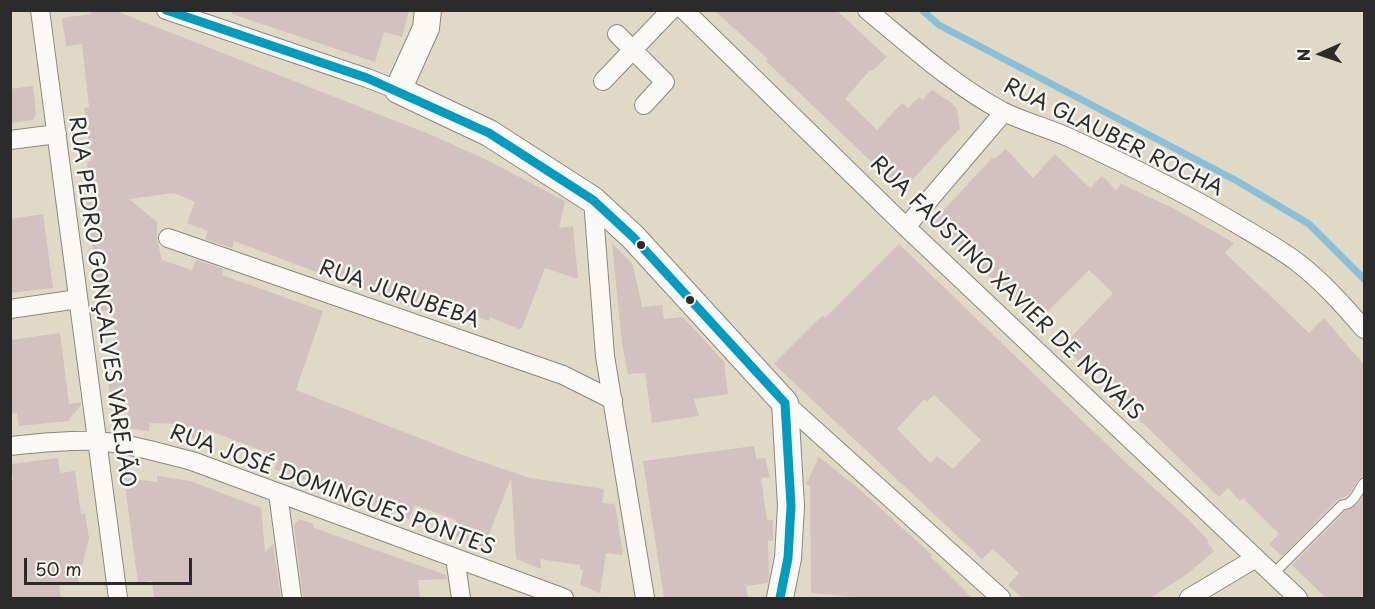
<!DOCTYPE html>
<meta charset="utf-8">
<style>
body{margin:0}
#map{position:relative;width:1375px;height:609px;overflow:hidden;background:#e0d9c6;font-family:"Playpen Sans",sans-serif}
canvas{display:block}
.frame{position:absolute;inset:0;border:12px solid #2b2b2b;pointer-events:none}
.north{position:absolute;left:1291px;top:24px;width:60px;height:60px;-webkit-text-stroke:4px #f6f6f2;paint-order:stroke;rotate:267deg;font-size:16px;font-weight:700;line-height:24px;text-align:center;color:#2b2b2b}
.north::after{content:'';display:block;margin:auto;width:21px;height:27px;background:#2b2b2b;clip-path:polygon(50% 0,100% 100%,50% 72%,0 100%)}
.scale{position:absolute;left:24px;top:558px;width:168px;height:27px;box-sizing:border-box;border:3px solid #2b2b2b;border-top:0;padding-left:8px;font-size:18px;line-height:21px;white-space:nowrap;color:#2b2b2b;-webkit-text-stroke:4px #f6f6f2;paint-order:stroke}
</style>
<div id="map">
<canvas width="1375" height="609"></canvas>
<div class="frame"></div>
<div class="north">N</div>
<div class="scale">50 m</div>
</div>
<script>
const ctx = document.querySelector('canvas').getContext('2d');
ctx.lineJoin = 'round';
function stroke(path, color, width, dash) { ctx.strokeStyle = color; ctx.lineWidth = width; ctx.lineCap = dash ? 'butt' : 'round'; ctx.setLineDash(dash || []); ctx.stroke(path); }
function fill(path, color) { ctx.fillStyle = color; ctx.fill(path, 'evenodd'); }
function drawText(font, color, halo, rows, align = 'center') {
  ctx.font = font + ' "Playpen Sans",sans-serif'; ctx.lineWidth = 5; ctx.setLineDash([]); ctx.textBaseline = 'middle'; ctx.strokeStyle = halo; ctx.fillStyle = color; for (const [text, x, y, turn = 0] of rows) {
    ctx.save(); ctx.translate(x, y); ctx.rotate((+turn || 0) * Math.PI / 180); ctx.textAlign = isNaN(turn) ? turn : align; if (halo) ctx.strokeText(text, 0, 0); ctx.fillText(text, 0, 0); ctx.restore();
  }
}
const stream = new Path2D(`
 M922,10L939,25L1237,181L1309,224L1364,279`);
const building = new Path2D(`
 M90,10H113L434,136L487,160L565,201L559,228L573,226L578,279L545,268L522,328L519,329L490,317L489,321L426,297L421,311L234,241L232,248L205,239L208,231L187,223L195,202L174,193L129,199L157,222V240L162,260L192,270L196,260L224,269L222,275L323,311L296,390L468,457L530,478L604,489L602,503L615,504L623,555L606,553L600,593L580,585L583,570L580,569V565L540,559L541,569L516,559L511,478L484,547L450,535L456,520L415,505L409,519L274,469L279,457L205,429L203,442L184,435L183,424L150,423L149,431L127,428L128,400L110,399L108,378H121L112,310L101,311L83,178H89L87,162L91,161L84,108L89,107L82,44L66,46L62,18L91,14Z
 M232,10H409L402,37L384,32L375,62L232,14Z
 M714,10H836L887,57L872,71L870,70L845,99L877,130L902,103L908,108L919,97L922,100L932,90L952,103L957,109L960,128L902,191L766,61L768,59Z
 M33,86L36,114L33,120L10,123V89Z
 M1006,149L1033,178L1055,154L1090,188L1102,176L1116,190L1121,184L1173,208L1234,243L1225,253L1262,288L1309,333L1324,318L1365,366V476L1359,479L1348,495L1337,500L1282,556L1269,544L1279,534L1243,498L1240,501L1228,488L1219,497L1111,392L1118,385L1093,361L1087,368L1063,346L1113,293L1089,270L1038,321L932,223L992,158L994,159Z
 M43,214L53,288L10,293V219Z
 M612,243L633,265L642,307L662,305L664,319L683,317L724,362L728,394L694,399L699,416L652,423L645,373L628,374L622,344Z
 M899,244L1125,462L1189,520L1209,541L1207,542L1214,551L1187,574L1150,598H1022L1008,585L1019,573L993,549L982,559L774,364L823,315L825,318ZM934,395L981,440L953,469L937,456L930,463L897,429L924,399L927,402Z
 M60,333L69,404L81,402V405L68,421L19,426L17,413L10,414V340Z
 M754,446L756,459L765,458L770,477L761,478L767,520H773V541H768L769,574L768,583L746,586L748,598H664L643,461Z
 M819,457L858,488L932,555L931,557L972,598H864L811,593L810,486L806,484Z
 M58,458L60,473L75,471L81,514H85L89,538L78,582L59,585L61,598H10V480H13L11,464Z
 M157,476L190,481L261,508L265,552L273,544L281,598H154L152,581L138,583L124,478L157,482Z
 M1365,494V598H1326L1292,565L1345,511L1357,505Z
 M299,519L313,524L314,528L446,575L447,579L418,580L420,598H303L294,525Z`);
const lane = new Path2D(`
 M1272,575L1342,505C1355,504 1357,491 1364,483`);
const street = new Path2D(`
 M40,10L118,598
 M166,10L367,78L398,90
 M684,10L906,227L1298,598
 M867,10C911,46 952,84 1002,111C1024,122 1048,128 1070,138C1126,164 1182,191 1235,223C1257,236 1277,247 1297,262C1322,281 1344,306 1364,329
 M617,34L665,82L644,105
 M603,81L671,10
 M10,140L57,134
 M593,200L605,356L645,598
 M906,227L1004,112
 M168,238L563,375L613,400
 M10,309L78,299
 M785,403L1001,598
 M10,446C39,443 66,440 95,441C128,443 160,453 192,461L564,598
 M278,493L292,598
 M455,558L461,598
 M1189,598L1256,558`);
const secondary = new Path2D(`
 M428,10L426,28L398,90L489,133L593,200L633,237L785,403L791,506L788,558L780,598`);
const bus1 = new Path2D(`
 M166,10L367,78L489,133L593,200L633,237L785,403L791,506L788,558L780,598`);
const markers = [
 [641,245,5,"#2b2b2b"],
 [690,300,5,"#2b2b2b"]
];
const streetNames = [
 ["RUA GLAUBER ROCHA",1113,138,26],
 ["RUA FAUSTINO XAVIER DE NOVAIS",1006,289,44],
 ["RUA JURUBEBA",399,295,19],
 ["RUA PEDRO GONÇALVES VAREJÃO",101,302,82],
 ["RUA JOSÉ DOMINGUES PONTES",332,491,20]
];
stroke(stream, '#89bfd8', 7);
fill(building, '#d2c1be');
stroke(lane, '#8b887e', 11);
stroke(street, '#8b887e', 20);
stroke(secondary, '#8b887e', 28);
stroke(lane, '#faf9f6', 9);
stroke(street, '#faf9f6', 18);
stroke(secondary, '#faf9f6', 26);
stroke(bus1, '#049cbe', 9);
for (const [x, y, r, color] of markers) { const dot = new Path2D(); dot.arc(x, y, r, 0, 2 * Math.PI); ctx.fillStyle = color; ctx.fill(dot); stroke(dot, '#f6f6f2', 2); }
drawText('21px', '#2b2b2b', '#f6f6f2', streetNames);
</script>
